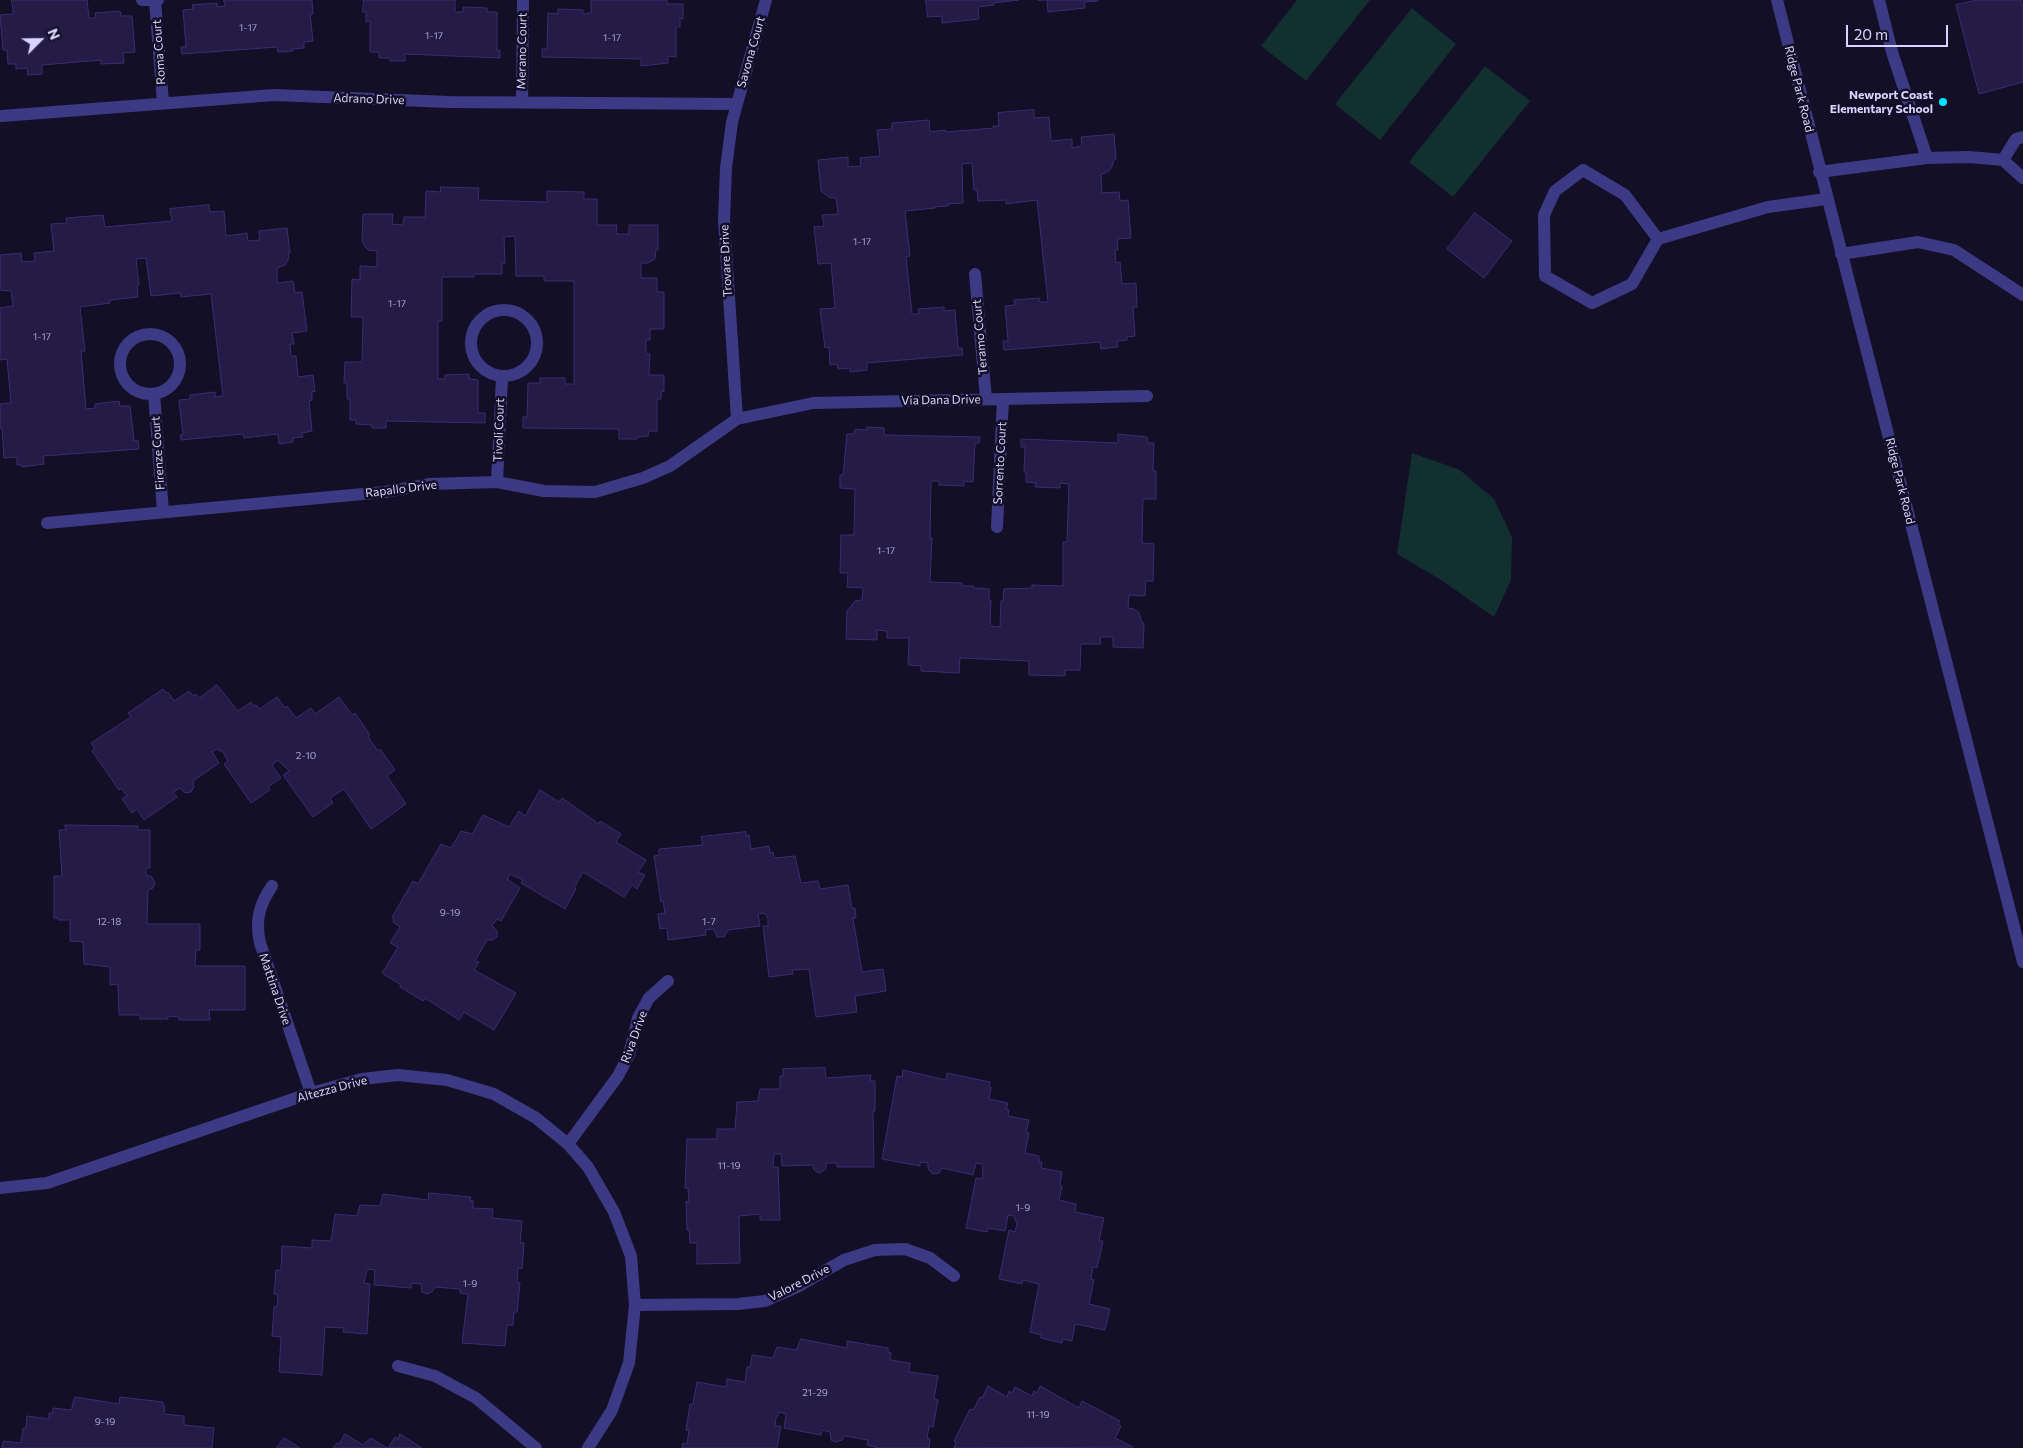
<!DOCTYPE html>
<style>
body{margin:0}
#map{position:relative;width:2023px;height:1448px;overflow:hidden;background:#130f26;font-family:Commissioner,sans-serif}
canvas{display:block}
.north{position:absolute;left:15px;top:15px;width:50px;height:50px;-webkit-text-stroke:4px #130f26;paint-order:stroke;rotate:67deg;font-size:14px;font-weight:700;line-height:20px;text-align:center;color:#d9d4ff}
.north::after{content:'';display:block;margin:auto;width:18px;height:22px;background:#d9d4ff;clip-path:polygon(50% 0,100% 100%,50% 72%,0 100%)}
.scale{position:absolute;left:1846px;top:25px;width:102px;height:22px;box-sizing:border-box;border:2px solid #d9d4ff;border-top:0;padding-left:6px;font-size:15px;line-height:18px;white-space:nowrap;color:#d9d4ff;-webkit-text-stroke:4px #130f26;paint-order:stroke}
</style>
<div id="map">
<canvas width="2023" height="1448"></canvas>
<div class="north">N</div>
<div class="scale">20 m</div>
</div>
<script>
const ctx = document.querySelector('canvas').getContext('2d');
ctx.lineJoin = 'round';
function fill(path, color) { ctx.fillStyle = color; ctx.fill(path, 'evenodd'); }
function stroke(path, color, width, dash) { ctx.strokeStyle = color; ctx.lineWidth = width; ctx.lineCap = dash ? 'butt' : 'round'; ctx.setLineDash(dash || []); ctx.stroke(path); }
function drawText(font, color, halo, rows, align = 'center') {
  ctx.font = font + ' Commissioner,sans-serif'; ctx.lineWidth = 5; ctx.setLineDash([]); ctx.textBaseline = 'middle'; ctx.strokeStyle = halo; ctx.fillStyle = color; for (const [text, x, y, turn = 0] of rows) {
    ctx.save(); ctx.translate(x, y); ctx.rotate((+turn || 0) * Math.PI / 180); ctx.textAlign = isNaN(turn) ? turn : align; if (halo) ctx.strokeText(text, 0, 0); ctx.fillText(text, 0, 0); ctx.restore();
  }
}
const green = new Path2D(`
 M1297,0H1370L1306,81L1261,46Z
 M1412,8L1456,44L1380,140L1335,104Z
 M1485,66L1530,101L1453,197L1409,162Z
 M1412,453L1460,470L1494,499L1512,537L1511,580L1494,617L1441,580L1397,554Z`);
const building = new Path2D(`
 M12,0H87L89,18H96L95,13L120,11L121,16H132L135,52L123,53L124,63L101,64V60L42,65V74L28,75L27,68L16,69V64H8L7,50H3L0,15L13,14Z
 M224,0H312L313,14H310L313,41L304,42V48L292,49L293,51L278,52L277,47L182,54L181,47H186L183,10L193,9L192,5L217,3V7L225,6Z
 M364,0H455V12H463V7L487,8V12H497V51L500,50V58L405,54V61H390V58H379V52H370V21L366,22V12H363Z
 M591,0H667V4H683V19L680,18V27H676V57L668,56V63L641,66V59L542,57V49H547L548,13L558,14V9L583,10V14L591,13Z
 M926,0H1019L993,3L994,5L978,7L979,19L942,23V16L928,17Z
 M1038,0H1098V1L1084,2L1085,8L1048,12L1047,0Z
 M1977,0H2021L2023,8V82L1979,94L1956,5Z
 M1034,110V118L1049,117L1051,141L1072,139V148L1082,146L1081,137L1114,134L1116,159H1114L1112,167L1109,171L1101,175L1102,193L1119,192L1120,201L1128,200L1131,238L1117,239L1118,250H1115L1116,263L1120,262L1122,284L1136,283L1137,307H1133L1135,336L1127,337V340L1117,341L1118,347L1101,349L1100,342L1004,350L1003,341H1008L1005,306L1015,305L1014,300L1039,298L1040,302H1048L1037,200L1006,204V200L978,201L977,190H974L972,163L962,164L963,203L948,204V206L935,207V208L905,211L910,256L906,257L912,314H919L918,309L944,307V311L955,310L958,348H962L963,355L867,363V370L850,372V368L838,369L837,364L830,365L829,347L825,348L820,309L835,308L831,263L818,264L814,227L824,226L822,215L838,214L836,198H830L821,191L818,160L848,157V167L861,166L860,158L880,156L877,130L892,129V123L929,120L930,132L945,130V132L994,128L993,126H999L998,113Z
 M441,187L479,188L478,200L547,202V191L584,192V199H597V225H617L616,234H629V225H658V250L656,249L655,259L648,263H641V278H657V292H664V329H650V340H646V354H650L649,375H664V391L661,392V399H657V431H649L648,436L637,437V439H619V429L523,428V417H527L528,383H540V378H565V384H574V281H544V276H516L515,236L504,237L505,263H502V274H474V277H442V321H438V379H445V375L469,374V379L478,380V413H485V423L386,421V428H372V425L356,424V420H350V399H347V383H344L345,362H362L363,317H351L352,279L360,280V266L377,267V251L368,250L362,242L363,214H393L392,224L403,225L404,217H425L426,191L440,192Z
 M209,205L210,212L224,211L226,236L247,233L248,241L260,240L259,231L287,228L290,253H288L289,258L285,265L277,268V283L293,281L295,293L302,292L307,331L292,333L294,344H290L291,356H296L298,377L313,375L315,392L312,391V400L309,401L312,431L302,433L303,437L293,438V442L279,444L278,434L244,438L243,434L181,440L180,435H183L179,400L190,399V395L215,392V397L223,396L211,294L181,297L180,293L151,296L146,258L136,259L139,285H137L138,297L110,300V303L80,307L85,351H81L86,409L95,408V404L119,401L120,406H130L134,441L138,440L139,449L43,456L44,464L22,467L21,465H17V457L4,458L2,428H0V404L11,403L7,359L0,360V308L13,306L11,291L0,290V255L21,253L22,262L35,261L34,253L54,251L51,224L67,223L66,218L103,215L105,227L172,221L170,209Z
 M1475,213L1512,241L1484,278L1447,249Z
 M867,427L884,428V435L980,437L979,443H975L973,482L964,481V486L939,485V481H931L930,538H932L930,582L962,583V586H974V588L989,589V600H991L990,626L1000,627L1001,601H1003L1004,589L1032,588V585L1063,586V542H1067L1069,484L1060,483V488L1035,487L1036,483L1026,482V472H1024L1025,447H1021V439L1118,443V434L1147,437L1148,443H1154L1153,471H1156V499H1143L1142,543L1154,544L1153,581H1146L1145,596L1129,595L1128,608L1134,609L1139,613L1142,623H1144L1143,648L1113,647V637H1100L1101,644H1081L1080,670H1065V676L1029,675V661L960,658L959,673L921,671V666L908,665L909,638H887V631L877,630V640L846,639L847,611L855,601L862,600L863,588L847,587L848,573H840L841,535H854L855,489L840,488V475H843L847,434H854L855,429L867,430Z
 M217,685L238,711L251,702L254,706L256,705L260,709L277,697L285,708L287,706L296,718L311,708L315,714L339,697L352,715L355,713L370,735L368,737L378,751L380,749L395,770L387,776L406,804L371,829L344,789L330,798L333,803L313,817L283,775L289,771L278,760L272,765L281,778L268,787L270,790L251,803L224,764L228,761L223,752L217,749L212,752L219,763L193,781L194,787L191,792L185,793L180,788L173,792L177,797L144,820L137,809L132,813L122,799L127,796L121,788L119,790L92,751L95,749L91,743L131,717L128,713L163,689L166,693L168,692L174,701L189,691L193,696L196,694L199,698Z
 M540,790L559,802L562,798L599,824L600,821L621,834L616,842L646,860L638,872L645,875L637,889L632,885L624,897L583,872L574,888L576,889L565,909L521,883L523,880L510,874L507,879L520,888L501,921L497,919L492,926L497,931V937L492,940H487L475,961L479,962L474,970L516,993L494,1030L464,1012L459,1020L425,998L423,1001L400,987L401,985L382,973L398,947L390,943L400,927L393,922L394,920L392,917L413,881L418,884L441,844L451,848L461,831L472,834L483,815L509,827L519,811L525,816Z
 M65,825L138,826V830H150V868H146V875L152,877L155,883L153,888L148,890L147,924H200V950H196L195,966H245V1010H209L210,1020H179V1017L168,1016V1019H140V1015H119L118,984L110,985V967L84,964L83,942L70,941V920H58V918H54V876H62L59,830H66Z
 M746,832V836L749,835L751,849L769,846L770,853L773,852L774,858L795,856L801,883L818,881L820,889L848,885L852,908H855L856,918H853L862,972L883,969L886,991L855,996L857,1012L816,1017L809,969L792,970L793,974L769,977L763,926H768V918L764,913L758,914L760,926L728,930L724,937H717L714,929L705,930L706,935L668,940L667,928L660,929L658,914L665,913L663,901L661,902L654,856L659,855V849L703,845L701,837Z
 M825,1068L826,1078L871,1075L870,1081H875V1111H873L874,1167H837V1163H826V1169L819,1173L814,1170L813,1165L782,1166L781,1154H774L773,1167H778L780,1220H760V1214L739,1216L740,1263L697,1264V1243H690L689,1230H687L686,1201L689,1202L688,1188H685L687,1139H717V1129H735L737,1102L758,1101L760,1089H780V1076H783V1069Z
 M903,1070L946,1080L947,1073L990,1082L989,1086L991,1087L989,1099L1008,1103L1006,1109L1009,1110L1008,1116L1029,1120L1026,1133H1029L1025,1153L1039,1156V1162H1042L1041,1168L1062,1172L1060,1185L1062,1186L1059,1200L1076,1204L1075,1212L1104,1218L1099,1241H1103L1097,1268L1093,1267L1091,1279L1094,1280L1089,1304L1110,1309L1105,1330L1075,1324L1072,1341L1063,1339L1062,1343L1041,1338V1335L1030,1332L1039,1284L1023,1280L1022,1284L999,1279L1009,1230L1015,1232L1017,1224L1014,1216L1008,1215L1005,1231L988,1228L987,1232L966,1228L976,1178L982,1179L983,1170L982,1164L976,1163L973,1175L942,1168L939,1173L933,1174L928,1169V1163L920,1162V1166L882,1159L897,1076L902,1077Z
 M429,1193L471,1197L470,1200L473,1201V1208L493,1209L492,1218L522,1221L520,1243H524L522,1269L518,1268L517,1282L520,1283L517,1312H514L513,1325H507L505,1346L462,1343L468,1294L460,1293V1289L435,1287L432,1292L427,1294L422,1292L421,1284L411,1283V1288L374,1285L375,1270L367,1269L364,1283L370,1284L367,1334L343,1332L344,1328L325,1327L322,1375L279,1372L281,1337L272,1336L274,1307H277L278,1295L274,1294L276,1270H281L282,1246L312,1248V1240L331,1241L335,1214L357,1216L360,1205L380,1206L383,1194L428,1200Z
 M801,1339L847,1348V1341L888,1348V1352L891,1353L890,1360L910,1363L909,1372L938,1376L934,1399L938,1400L933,1427L929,1426L927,1438L930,1439L929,1448H875L876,1447L867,1445L868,1440L845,1436L842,1440L836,1442L831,1440L830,1432L822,1430L821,1435L784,1428L786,1414L780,1412L776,1418L775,1426H781L777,1448H682L683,1443L687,1444L689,1431L686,1430L690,1404H693L697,1382L726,1387L727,1379L745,1382L747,1367H750L752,1355L773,1358L777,1347L796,1350Z
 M988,1386L1007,1397L1009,1391L1012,1393L1015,1387L1032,1396L1034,1391L1037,1393L1040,1386L1079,1408L1082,1401L1120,1421L1118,1424L1121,1426L1115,1438L1133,1447L954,1448L956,1442L954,1441L970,1409L973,1410L980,1397L982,1398Z
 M75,1397L119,1404L120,1397L163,1402V1406H165L164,1414L184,1416V1425L214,1428L212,1448H2L3,1441L21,1443L23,1428H26L27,1416L49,1419V1413H53V1408L71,1410Z
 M345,1434L363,1445L371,1438L387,1448H333L337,1443L339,1444Z
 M400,1434L422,1448H388L395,1437L398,1439Z
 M284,1438L300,1448H277Z`);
const minor = new Path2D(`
 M142,0H158
 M1777,0L2023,962
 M1879,0L1892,52L1927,158
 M155,1L163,103
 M522,102L523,0
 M2,116L274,95L449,102L737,104
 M2003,160L2016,139L2023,137
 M1819,172L1927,158L1969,157L2003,160L2023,178
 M1658,239L1625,195L1583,170L1555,191L1544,215L1545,276L1592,303L1632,284L1658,239L1768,207L1826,199
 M1841,254L1918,242L1954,250L2023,295
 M975,274L986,399
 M471 343a33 33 0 1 1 66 0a33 33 0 1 1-66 0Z
 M120 364a30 30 0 1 1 60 0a30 30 0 1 1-60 0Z
 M154,394L163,512
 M737,419L724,220L726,168L732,122L766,0
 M737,419L813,403L1147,396
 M497,482L502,377
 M47,523L385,492L430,484L497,482L544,491L595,492L643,478L670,466L737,419
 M997,527L1003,399
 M272,886C259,905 255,921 260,943L311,1093
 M568,1144L618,1076L629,1055L638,1018L649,998L668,981
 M0,1188L47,1183L311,1093L362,1079L398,1075L447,1080L494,1094L536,1118L568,1144L588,1167L614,1212L631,1256L635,1305L629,1363L612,1410L588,1448
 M635,1305L738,1304L765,1301L797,1287L844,1260L875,1250L905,1249L930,1258L954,1276
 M398,1366L435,1376L476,1398L536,1448`);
const markers = [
 [1943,102,5,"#00e5ff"]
];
const numberNames = [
 ["1-17",248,28],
 ["1-17",434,36],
 ["1-17",612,38],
 ["1-17",862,242],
 ["1-17",397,304],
 ["1-17",42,337],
 ["1-17",886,551],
 ["2-10",306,756],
 ["9-19",450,913],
 ["12-18",109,922],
 ["1-7",709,922],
 ["11-19",729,1166],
 ["1-9",1023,1208],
 ["1-9",470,1284],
 ["21-29",815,1393],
 ["11-19",1038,1415],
 ["9-19",105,1422]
];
const streetNames = [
 ["Merano Court",522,51,-89],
 ["Roma Court",159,52,-94],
 ["Savona Court",751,52,-74],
 ["Ridge Park Road",1799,89,76],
 ["Adrano Drive",369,99,2],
 ["Trovare Drive",726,261,-93],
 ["Teramo Court",980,337,-95],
 ["Via Dana Drive",941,400,-1],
 ["Tivoli Court",499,430,-88],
 ["Firenze Court",158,453,-94],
 ["Sorrento Court",1000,463,-87],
 ["Ridge Park Road",1900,481,76],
 ["Rapallo Drive",401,489,-7],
 ["Mattina Drive",275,989,71],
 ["Riva Drive",634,1037,-70],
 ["Altezza Drive",332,1089,-15],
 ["Valore Drive",799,1283,-27]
];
const poiNames = [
 ["Newport Coast",1933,95],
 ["Elementary School",1933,109]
];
fill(green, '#12302f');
fill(building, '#241b47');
stroke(building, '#3b2d73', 1);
stroke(minor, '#3d3a85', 12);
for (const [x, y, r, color] of markers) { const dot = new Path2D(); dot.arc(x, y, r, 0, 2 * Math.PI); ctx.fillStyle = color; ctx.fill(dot); stroke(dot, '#130f26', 2); }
drawText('10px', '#aca6d1', null, numberNames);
drawText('12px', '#d9d4ff', '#130f26', streetNames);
drawText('bold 12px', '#d9d4ff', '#130f26', poiNames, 'right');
</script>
